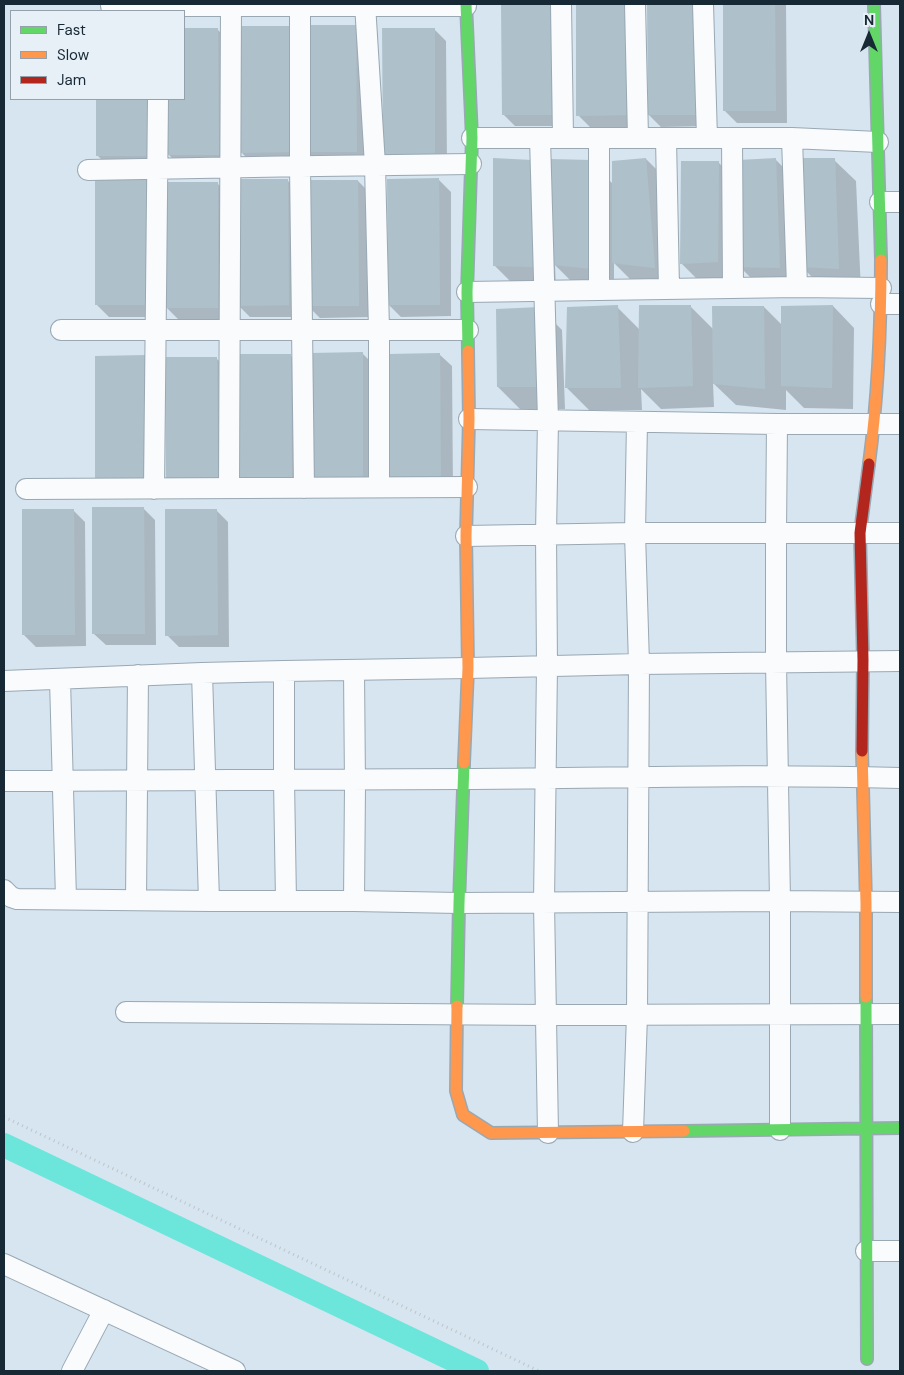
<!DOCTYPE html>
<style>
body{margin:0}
#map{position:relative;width:904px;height:1375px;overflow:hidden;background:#d6e5f0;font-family:"DM Sans",sans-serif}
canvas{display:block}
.frame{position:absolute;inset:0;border:5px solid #182936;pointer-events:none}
.legend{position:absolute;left:10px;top:10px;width:175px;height:90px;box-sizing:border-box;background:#e7f0f7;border:1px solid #94a0aa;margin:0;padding:6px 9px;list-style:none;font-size:15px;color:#182936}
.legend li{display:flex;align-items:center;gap:10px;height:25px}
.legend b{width:25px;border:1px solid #94a0aa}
.north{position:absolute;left:844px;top:10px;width:50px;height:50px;-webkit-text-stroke:4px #e7f0f7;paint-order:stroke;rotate:0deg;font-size:14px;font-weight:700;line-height:20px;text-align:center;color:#182936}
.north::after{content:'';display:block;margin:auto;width:18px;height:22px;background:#182936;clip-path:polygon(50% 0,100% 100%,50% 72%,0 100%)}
</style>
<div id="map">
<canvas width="904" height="1375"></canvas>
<div class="frame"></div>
<ul class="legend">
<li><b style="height:6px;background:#63d668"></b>Fast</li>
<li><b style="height:6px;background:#ff974d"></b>Slow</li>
<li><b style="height:6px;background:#b3261e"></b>Jam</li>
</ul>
<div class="north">N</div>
</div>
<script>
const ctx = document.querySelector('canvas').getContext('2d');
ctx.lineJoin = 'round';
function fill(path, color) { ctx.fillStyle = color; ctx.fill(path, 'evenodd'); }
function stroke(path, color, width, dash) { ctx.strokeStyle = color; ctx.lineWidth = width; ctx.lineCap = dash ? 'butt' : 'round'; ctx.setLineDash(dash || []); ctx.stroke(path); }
const shadow = new Path2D(`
 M503,4H565L566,126H515L503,114Z
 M577,4H639L640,127H590L578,115Z
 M648,4H710L711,126L661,127L649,115Z
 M724,4H786L787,123H737L725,111Z
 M356,26L368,38V163H318L306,151Z
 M240,27L303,164H253L241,152Z
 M184,29H217L229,41L230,166H180L168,154L167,99H184Z
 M434,29L446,41L447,166H396Z
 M97,99H160V167L110,168L98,156Z
 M646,159L668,181L676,289L636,285L614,263V290L577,287L555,265L556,288L516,287L494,265L590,161L614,185Z
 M776,160L800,184L834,160L856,181L861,291L824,289L800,265L801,289L761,288L740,267V283L703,285L681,263L718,162L739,183Z
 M146,180L158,192L159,317H109L97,305Z
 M287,180L299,192L300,317H250L238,305Z
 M439,180L451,192V316L401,317L389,305Z
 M358,181L370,193V317L320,318L308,306Z
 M217,183L229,195L230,319L179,320L167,308Z
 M690,306L714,330L764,307L782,325L833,306L854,328L853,409L804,408L786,390V410L736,405L713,383L714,407L661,409L641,389L642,410H589L567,388L617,307L640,330Z
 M540,308L562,330L565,409H520L498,387Z
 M362,353L374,365L375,490H324Z
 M290,355L302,367L303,491L252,492Z
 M440,355L452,366L453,491L402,492Z
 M217,359L229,371V495H179Z
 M143,508L155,520L156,645H106L94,634Z
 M73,510L85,522L86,646L36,647L24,635Z
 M216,510L228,522L229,647H179L167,635Z`);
const canal = new Path2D(`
 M4,1145L477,1371`);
const building = new Path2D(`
 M501,4H554V115H502Z
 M576,4H628L629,115L576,116Z
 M647,4H699L700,115H648Z
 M723,4H775L776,111H723Z
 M304,25H356L357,152H305Z
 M239,26H291L292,152L240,153Z
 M184,28H218L219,155H166V99H184Z
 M382,28H435V155H383Z
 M96,99H148L149,156H96Z
 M493,158L532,160L534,267L493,266Z
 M646,158L655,268L612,263V161Z
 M776,158L780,268L738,267V160Z
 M798,158H835L839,269L801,267Z
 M550,159L590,160L593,269L554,265Z
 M681,161H719L718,262L680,264Z
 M439,178L440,305H388L387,179Z
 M95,179H147L148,305H95Z
 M236,179H288L289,305L237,306Z
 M306,180H358L359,306H307Z
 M165,182H218V308H166Z
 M618,305L621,388H565L567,307Z
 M639,305H691L693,386L638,388Z
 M833,305L832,388L781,386V306Z
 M712,306H764L765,389L713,384Z
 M540,307L543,387H497L496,309Z
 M363,352V479H311V353Z
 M440,353L441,480H389L388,354Z
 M239,354H291L292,480H239Z
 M147,355L148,482H95V356Z
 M165,357H217L218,484H166Z
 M92,507H144L145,634H92Z
 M22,509H74L75,635H22Z
 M165,509H217L218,635L165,636Z`);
const path = new Path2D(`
 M4,1117L539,1371`);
const street = new Path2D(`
 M300,4V166L304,488
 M365,4L375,165L379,330V487
 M561,4L563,138
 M635,4L638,138
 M703,4L707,138
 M111,6H466
 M472,138H792L878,142
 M540,138L548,420L546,534L547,666L544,903L548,1133
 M599,138V290
 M666,138L669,289
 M732,138L733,288
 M792,138L797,287
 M88,170C216,168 343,165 471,164
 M880,202H900
 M467,292L797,287L881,288
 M881,304H900
 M61,330H468
 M469,419L777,424H900
 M777,424L776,533V662L780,901V1130
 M229,488L231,4
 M26,489L467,487
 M154,489L158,99
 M466,536L635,533H900
 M354,670L355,786L354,901
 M284,671V780L286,901
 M202,673L209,901
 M60,679L66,899
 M4,681L202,673L284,671L468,668L639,664L900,661
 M4,781C157,781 310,780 463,779C609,778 755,774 900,778
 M4,890L11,897L17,899L209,901H354L459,903L780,901L900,902
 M136,900L138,675
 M126,1012L546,1015L900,1014
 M633,1132L637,1015L639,664L635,533L637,422
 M866,1251H900
 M4,1264L235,1371
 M72,1371L104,1310`);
const fast = new Path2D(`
 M466,4L472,138L467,292L468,351
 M874,4L881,260
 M866,997L867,1359
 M457,1006L459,903L464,763
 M684,1131L900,1128`);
const slow = new Path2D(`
 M869,464C878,396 881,328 881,260
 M862,751L866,903V997
 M464,763L468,668L466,536L469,419L468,351
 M457,1006L456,1091L463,1115L491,1133L684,1131`);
const jam = new Path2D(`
 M862,751L863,660L860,533L869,464`);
fill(shadow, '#0003');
stroke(canal, '#6ce6da', 24);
fill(building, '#aec0c9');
stroke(street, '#99a8b3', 22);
stroke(fast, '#99a8b3', 14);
stroke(slow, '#99a8b3', 14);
stroke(jam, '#99a8b3', 14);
stroke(path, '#bec4ca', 3, [1, 4]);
stroke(street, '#f9fbfd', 20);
stroke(fast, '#63d668', 11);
stroke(slow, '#ff974d', 11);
stroke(jam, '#b3261e', 11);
</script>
